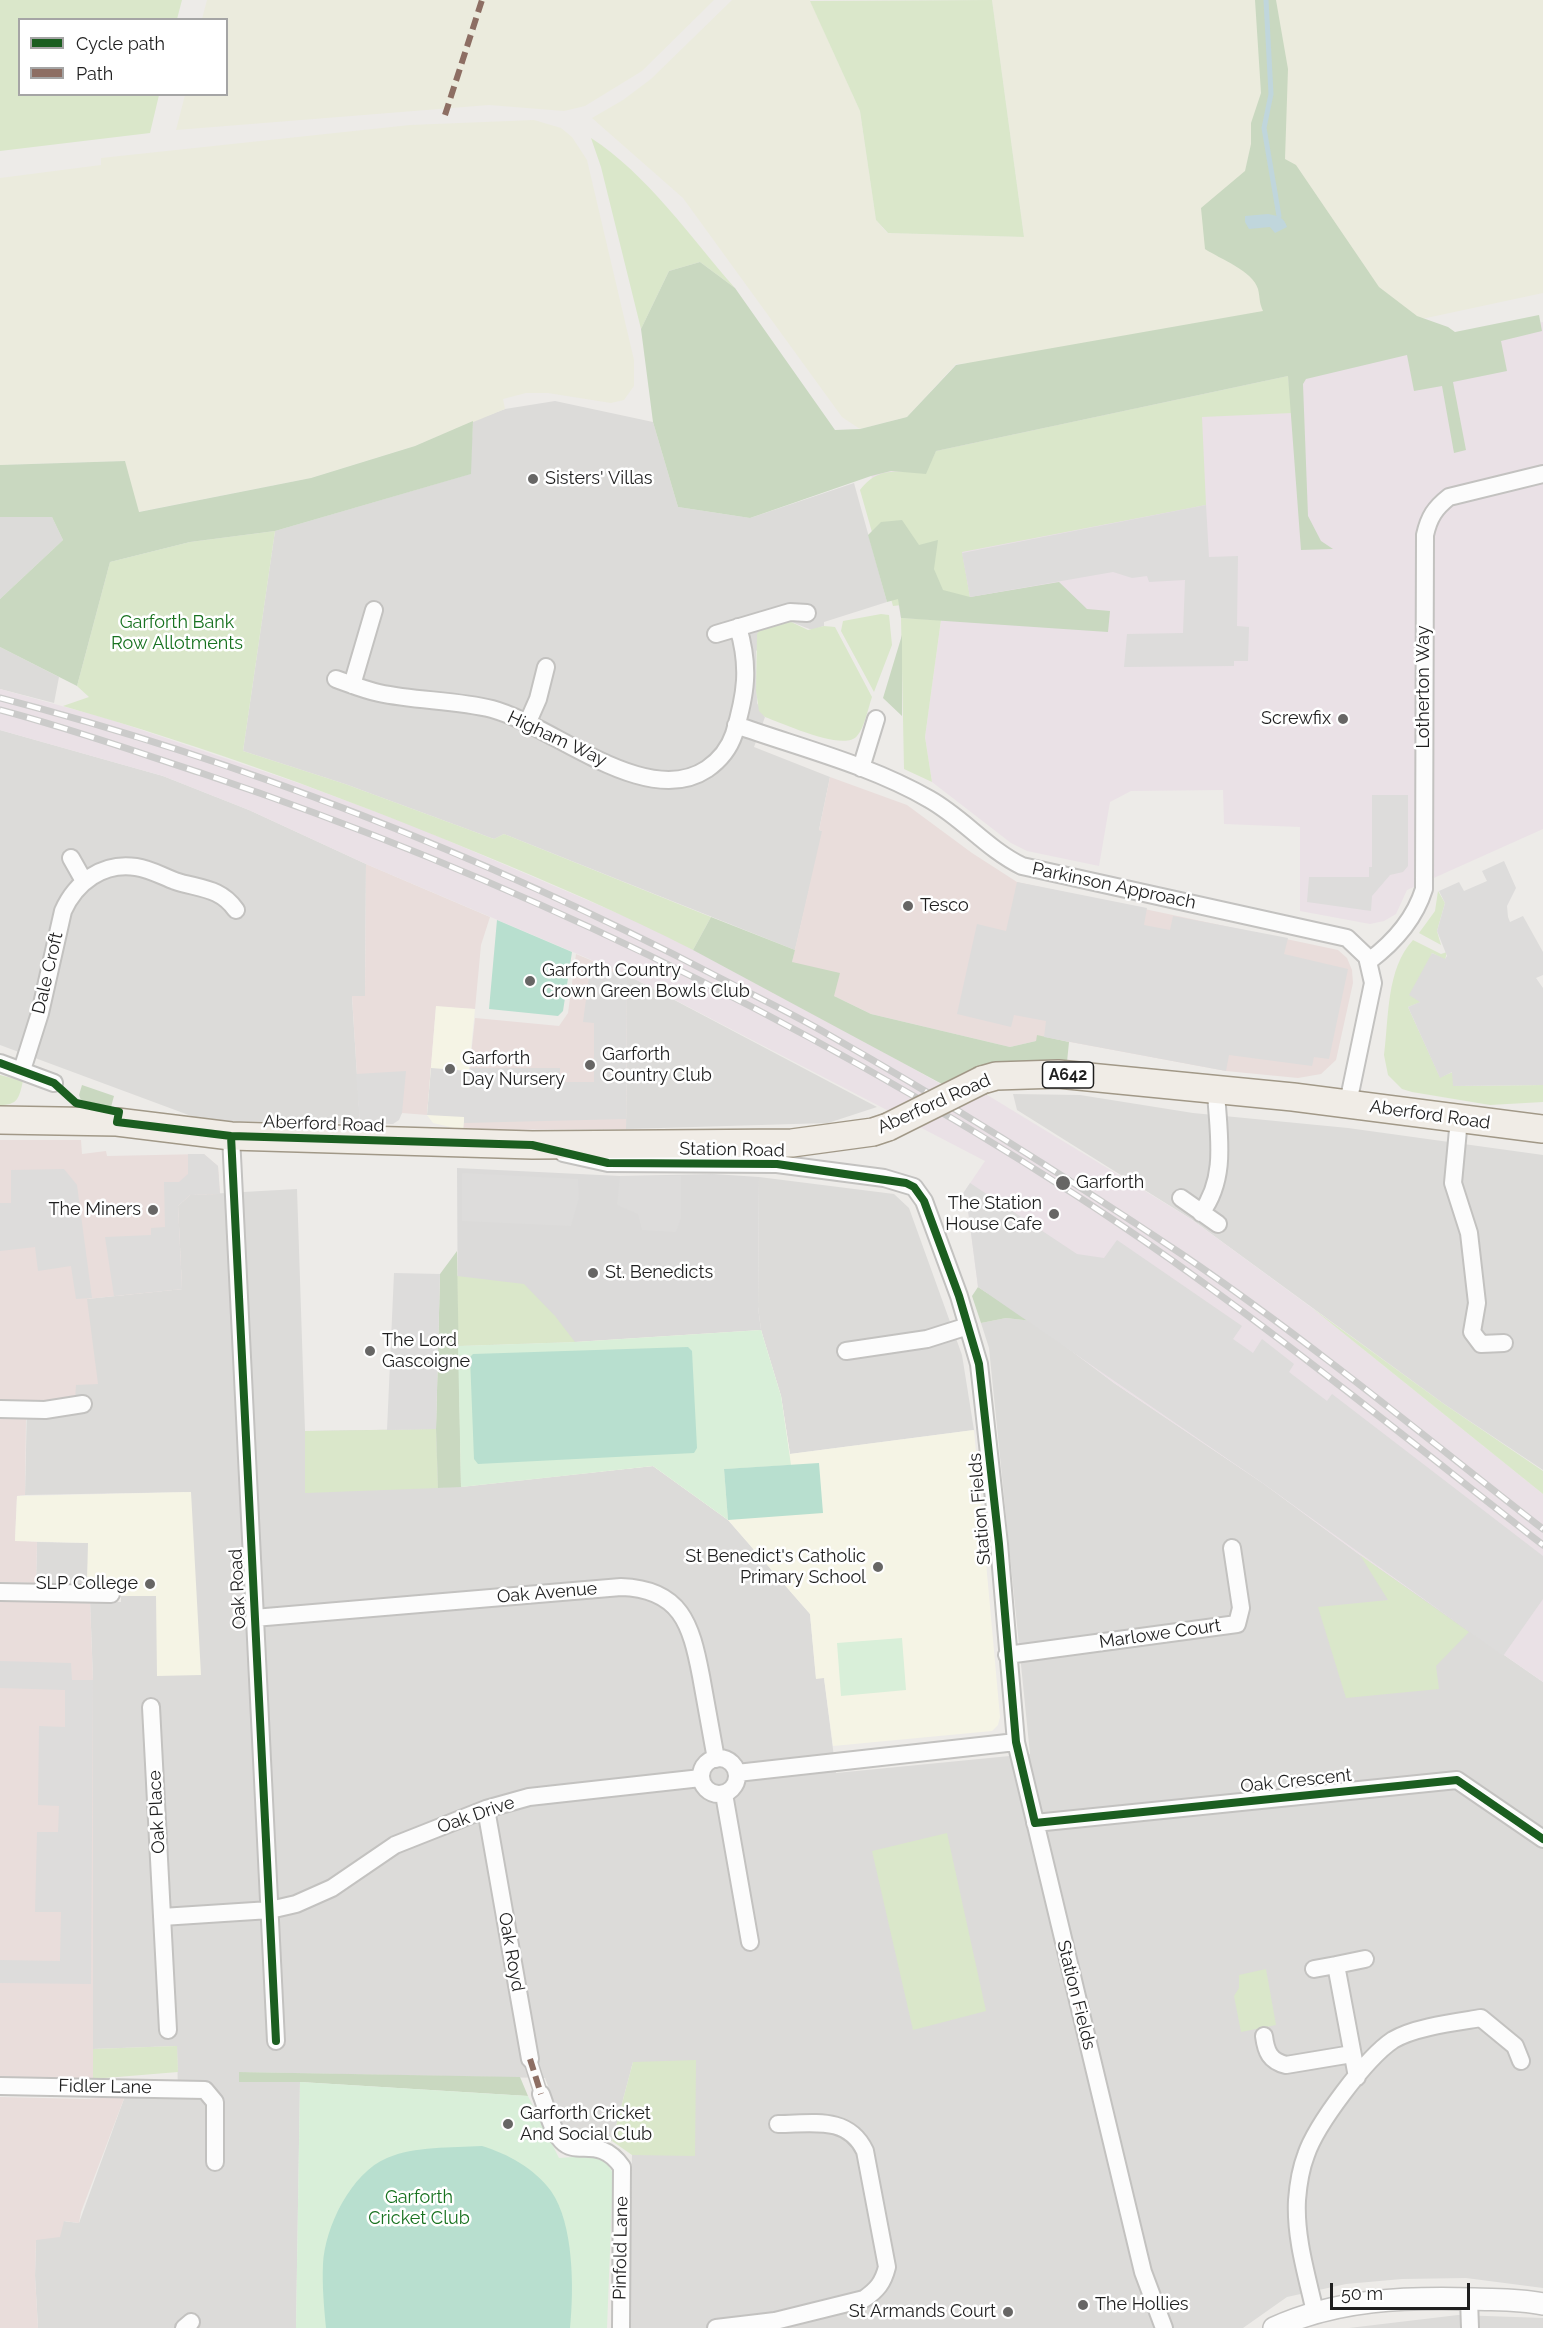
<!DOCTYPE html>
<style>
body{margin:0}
#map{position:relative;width:1543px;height:2328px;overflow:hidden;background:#edebe8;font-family:Raleway,sans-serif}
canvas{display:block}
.legend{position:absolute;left:18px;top:18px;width:210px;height:78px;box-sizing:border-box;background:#fff;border:2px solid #a5a5a5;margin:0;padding:8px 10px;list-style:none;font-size:18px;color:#1f1f1f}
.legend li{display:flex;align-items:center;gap:12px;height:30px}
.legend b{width:30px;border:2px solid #a5a5a5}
.scale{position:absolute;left:1330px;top:2283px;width:140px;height:27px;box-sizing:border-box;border:3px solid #1f1f1f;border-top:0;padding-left:8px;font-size:18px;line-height:21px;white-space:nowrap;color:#1f1f1f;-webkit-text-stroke:4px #fff;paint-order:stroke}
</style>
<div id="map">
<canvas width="1543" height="2328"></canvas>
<ul class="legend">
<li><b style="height:8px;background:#1b5e20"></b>Cycle path</li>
<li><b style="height:8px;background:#8d6e63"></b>Path</li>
</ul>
<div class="scale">50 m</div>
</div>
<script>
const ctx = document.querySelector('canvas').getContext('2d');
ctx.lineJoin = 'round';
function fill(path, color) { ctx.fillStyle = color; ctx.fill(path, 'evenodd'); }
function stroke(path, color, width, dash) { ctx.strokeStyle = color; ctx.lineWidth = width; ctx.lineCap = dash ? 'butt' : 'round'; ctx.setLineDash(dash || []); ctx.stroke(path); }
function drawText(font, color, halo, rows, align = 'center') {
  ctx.font = font + ' Raleway,sans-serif'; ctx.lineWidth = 5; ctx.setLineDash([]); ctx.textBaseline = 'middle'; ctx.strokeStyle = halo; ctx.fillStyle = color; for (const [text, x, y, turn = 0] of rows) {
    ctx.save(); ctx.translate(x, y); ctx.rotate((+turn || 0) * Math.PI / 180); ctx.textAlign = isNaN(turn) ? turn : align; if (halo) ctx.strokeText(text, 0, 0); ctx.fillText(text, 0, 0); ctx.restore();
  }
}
const residential = new Path2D(`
 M555,401L653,422L678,507L750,518L854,483L887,602L824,622V626L812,630L789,621L756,651L757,703L765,717L754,747L830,777L819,830L823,831L795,950L504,834L494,839L345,784L243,751L275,531L470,474L473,421L505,409Z
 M0,517H52L63,540L0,599Z
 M0,647L59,677L54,703L0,689Z
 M0,730L163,776L249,810L366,864L365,996L352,997L360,1123L227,1121L194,1117L0,1045Z
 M627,975L877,1107L828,1123L626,1129Z
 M1013,1094L1080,1095L1193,1113L1348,1128L1543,1155V1470L1444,1404L1191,1219L1017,1110Z
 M759,1177L894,1194L909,1208L962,1355L974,1430L790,1454L781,1396L761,1330L758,1307Z
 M297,1189L305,1431L436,1429L438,1488L653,1466L728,1520L810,1614L816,1678H824L836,1773L1030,1754L989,1348L981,1323L1006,1318L1032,1321L1114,1383L1264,1484L1360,1555L1543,1682V2288L1466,2278L1402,2279L1346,2284L1287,2297L1243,2328H628L632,2155H695L633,2062L612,2141L566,2134L545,2078L240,2072L239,2082H300L296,2328H38L35,2276L36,2240L63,2221L79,2223L125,2096L178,2095L177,2046L93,2049V1680L90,1601L121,1602V1596H157V1675L191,1492L25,1495L27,1403L76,1385L87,1299L182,1289L178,1206L190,1195Z
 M37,1542L89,1543L87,1583H36Z
 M1458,2315L1543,2318V2328H1349Z`);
const commercial = new Path2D(`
 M830,777L907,805L972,853L1017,882L1338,950L1347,958L1352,970L1353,983L1336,1060L1321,1074L1298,1078L1226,1071L1038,1036L1036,1041L1010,1047L871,1014L834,996L792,962L822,831L819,830Z
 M366,864L490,917L481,945L475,1009L436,1007L427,1115L402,1113L393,1124L360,1123L352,996H365Z
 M576,954L627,975L626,1129L463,1130L475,1018L559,1026L568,1013Z
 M0,1140H81L82,1154L106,1151L107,1156L204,1154L218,1166L220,1194L190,1195L178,1206L182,1289L87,1299L98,1384L76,1385L75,1400L70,1404L0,1402Z
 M0,1419H26L25,1495L17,1496L15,1540L37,1542L36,1583L0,1582Z
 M0,1601H90L93,1680V2079L0,2077Z
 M125,2096L81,2212L79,2223L64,2221L60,2237L36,2240L35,2276L38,2328H0V2097L85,2099Z`);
const industrial = new Path2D(`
 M1543,322V829L1407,890L1396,914L1384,921L1370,924L1300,911V827L1224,824L1223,790L1131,791L1110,802L1099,866L1027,851L1011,843L932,782L925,737L941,620L901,618L869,465Z
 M0,689L109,719L304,785L414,826L650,927L818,1015L969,1100L984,1093L1191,1219L1312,1308L1543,1494V1682L1360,1555L1264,1484L1114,1383L1032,1321L978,1287L967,1203L960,1198L985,1161L627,975L366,864L249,810L163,776L0,730Z`);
const education = new Path2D(`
 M436,1006L475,1009L463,1130L433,1123L427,1115Z
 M761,1330L781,1396L790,1454L974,1430L1000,1717L998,1725L992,1731L833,1746L824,1678L816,1679L810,1614L728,1520L653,1466L461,1487L458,1346Z
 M191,1492L201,1675L157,1676L156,1596H121V1584L87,1583L88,1543L15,1541L17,1496Z`);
const religious = new Path2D(`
 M457,1168L620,1176L713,1174L759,1177L758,1307L761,1330L575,1342L458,1346Z`);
const farmland = new Path2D(`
 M207,0H714L642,71L585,106L564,111L489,105L176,130L185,95L226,94V20L202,19Z
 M732,0H810L860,111L876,220L887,233L1024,237L992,0H1543V293L1305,344L956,364L907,417L860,429L842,417L683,198L592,118L623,100L651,79Z
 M534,120L561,128L572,137L587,160L634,360V386L624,400L611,403L548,393H526L503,399L505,409L415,446L311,478L138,512L124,461L0,465V178L101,165V158L410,125Z`);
const grass = new Path2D(`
 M0,0H182L177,19L20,20V94L159,95L150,133L0,151Z
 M992,0L1024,237L888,233L876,220L860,111L810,1Z
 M591,138C647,174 691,238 735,288L700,262L669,271L641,329L601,167Z
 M1288,376L1292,413L1202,417L1206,505L962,552L970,597L893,606L860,490C879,466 897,472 925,473L936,451Z
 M275,531L243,751L345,784L494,839L504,834L711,917L693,950C623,914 551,883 478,853C343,797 204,746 63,706L89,697L77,686L110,562L190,542Z
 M881,614L889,615L892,645L874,692L841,631L843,621Z
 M901,618L941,620L925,737L932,782L904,769Z
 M789,621L808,630L824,626L835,627L872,697C868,708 865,727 857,736C844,752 782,723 765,717L759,711L756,691L757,634L762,627Z
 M1438,891L1445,903L1437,931L1441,945L1419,933L1435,911Z
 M1413,940L1441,954L1447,952L1445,960L1432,953L1421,1002L1408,1007L1440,1077L1453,1072V1086L1543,1085V1102L1490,1105L1412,1092L1402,1089L1388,1075L1384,1055C1389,1018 1386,969 1413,940Z
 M0,1075L23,1081C19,1098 18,1105 0,1105Z
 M457,1276L524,1284L555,1316L575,1342L458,1346Z
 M1312,1308L1444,1404L1543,1471V1494Z
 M436,1429L438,1488L305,1493V1431Z
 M1360,1555L1469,1632L1436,1666L1439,1689L1346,1698L1318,1607L1388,1600Z
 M947,1833L986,2011L913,2030L872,1851Z
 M1266,1969L1276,2025L1241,2032L1234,1996L1239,1988V1975Z
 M177,2046L178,2072L93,2079V2049Z
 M696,2060L695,2156L632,2155L612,2141L633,2062Z`);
const forest = new Path2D(`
 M1255,0H1276L1288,69L1285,159L1296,165L1379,287L1417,316L1448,327L1455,332L1539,315L1542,331L1501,341L1507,371L1453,382L1466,450L1454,453L1442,386L1414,391L1407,355L1306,379L1303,384L1308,516L1321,541L1333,549L1301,550L1288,376L936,451L926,474L891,471L871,476L750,518L678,507L653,422L641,329L669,271L700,262L735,288L835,430L860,429L907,417L956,365L1263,311C1259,303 1260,297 1258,289C1253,271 1220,259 1205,249L1201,208L1245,171L1251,144V123L1261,93Z
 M473,421L471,474L275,531L190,542L110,562L77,686L0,647V599L63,540L52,517H0V465L125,461L139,512L311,478L415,446Z
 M902,520L919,545L938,540L934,569L943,590L970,597L1059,582L1087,609L1110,611L1108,632L901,618L898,599L887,602L868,535L881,522Z
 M902,635V716L883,698Z
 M711,917L795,950L792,962L840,973L834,996L871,1014L1010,1047L1036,1041L1037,1035L1069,1042L1067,1062C1019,1061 985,1060 942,1084L693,950Z
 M82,1085L114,1096L111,1107L81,1100L79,1095Z
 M457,1251L461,1487L438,1488L436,1429L440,1274Z
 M978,1287L1032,1321L1006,1318L981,1323L972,1296Z
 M239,2072L520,2077L528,2096L300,2082H239Z`);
const park = new Path2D(`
 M761,1330L781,1396L791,1465L724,1469L728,1520L653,1466L461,1487L458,1346L575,1342Z
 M902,1638L906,1690L841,1696L837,1643Z
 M300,2082L528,2096L559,2158L602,2155L613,2173L607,2328H296Z`);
const pitch = new Path2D(`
 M497,920L572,952L563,1011L558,1016L489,1009Z
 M688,1347L692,1351L697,1448L694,1453L478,1464L474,1459L470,1357L473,1354Z
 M819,1463L823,1513L728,1520L724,1469Z
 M482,2146C508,2154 534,2168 551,2191C574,2224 574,2289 570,2328H326C324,2307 322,2285 323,2264C325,2227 351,2173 387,2158C415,2146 451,2148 482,2146Z`);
const parking = new Path2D(`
 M1206,505L1209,557L1238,556L1237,626L1249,627L1248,661H1234V666L1124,667L1127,634L1183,633L1185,580L1149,582L1147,576L1132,578L1113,572L970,597L962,553Z
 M1372,795H1408V866L1403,872L1390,875L1372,896L1371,911L1307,902L1309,877H1369V867H1372Z
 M1504,861L1516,888L1507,906L1508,917L1510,922L1523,916L1543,952V975L1536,978L1543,988V1085L1453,1086L1452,1072L1440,1078L1408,1007L1420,1002L1409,995L1432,953L1445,959L1447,956L1437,931L1445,903L1439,891L1459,882L1464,891L1487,881L1482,871Z
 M1017,882L1147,908L1144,925L1170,930L1173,916L1288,938L1284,954L1348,969L1329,1059L1314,1057L1312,1066L1229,1055L1226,1071L1044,1037L1046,1021L1014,1015L1011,1027L957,1014L977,924L1006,931Z
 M591,962L627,978L626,1119L464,1123V1117L427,1115L431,1068L469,1071L470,1068H560V1082H594V1023L583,1022Z
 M406,1071L402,1113L399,1120L393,1124L360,1123L356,1074Z
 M188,1154H204L218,1166L220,1194L190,1195L178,1206L182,1289L114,1296L105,1237L151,1235V1228L165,1227L164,1182H179L188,1174Z
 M64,1169L77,1185L92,1298L76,1299L71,1266L38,1271L35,1247L0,1251V1203H11V1170Z
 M462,1173L578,1179L579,1198L571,1226L462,1221Z
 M620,1176H681V1218L676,1232L642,1230L638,1214L617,1205Z
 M970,1183L1077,1254L1104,1258L1117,1240L1242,1326L1233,1339L1253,1353L1262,1339L1294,1364L1289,1372L1327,1401L1332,1394L1543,1556V1599L1503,1656L1264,1484L978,1287L967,1203L960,1198Z
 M394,1273L440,1274L436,1429L387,1430Z
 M0,1661L71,1663L72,1680H93L91,1984L0,1983V1960L60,1961L61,1912H35L37,1832H58L59,1806L38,1805L39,1726L65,1727V1690L0,1688Z`);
const water = new Path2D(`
 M1268,214C1278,216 1284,217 1287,227L1275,233L1270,227L1249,229L1245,222V216Z`);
const stream = new Path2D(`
 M1266,0L1271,94L1264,128L1279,216`);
const pedestrian = new Path2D(`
 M530,2059L541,2094`);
const minor = new Path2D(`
 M716,634L790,612L807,613
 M336,679C350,684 365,690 379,693C416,701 455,700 492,709C552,725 646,810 707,769C720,760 729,749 734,734C746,694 750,667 738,627
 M352,685L374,610
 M527,724L538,699L546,667
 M736,725C801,748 870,765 929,799C963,818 987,849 1022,866L1347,938L1367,957L1373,983L1348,1103
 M861,768L876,719
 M71,858L84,881
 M1369,961C1393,943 1415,918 1424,889L1425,535C1429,517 1435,508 1449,497L1543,474
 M0,1063L54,1083
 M22,1070L40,1013L63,911C76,882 103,862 136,867C150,869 162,876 175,881C199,889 220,887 236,910
 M1459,1119L1453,1183L1469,1233L1477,1303L1472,1332L1481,1344L1504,1343
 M231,1136L276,2041
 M563,1153L608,1163L777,1164L884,1178L914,1187L924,1201L959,1296L979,1364L999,1544L1016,1742L1143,2272L1164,2328
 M1181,1198L1218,1224
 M1201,1213C1228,1177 1218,1133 1216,1091
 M846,1351L927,1339L968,1326
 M0,1409L45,1410L83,1404
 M0,1592L111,1594
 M254,1618L621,1587C681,1589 691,1624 701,1676C706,1703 711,1731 716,1759
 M1007,1655L1237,1624L1241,1608L1232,1548
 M151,1707L168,2030
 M701 1776a18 18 0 1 1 36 0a18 18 0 1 1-36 0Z
 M737,1773L1016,1742
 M724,1794L750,1942
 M486,1809L530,2059
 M1035,1823L1457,1780L1543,1839
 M162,1917L270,1910L296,1904L332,1888L395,1845L486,1809L529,1797L701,1778
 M1314,1969L1336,1965
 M1264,2036C1266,2052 1270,2061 1286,2065L1352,2054
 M1357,2077L1336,1965L1365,1959
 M0,2086L205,2090L215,2102V2162
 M541,2094C547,2109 551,2129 562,2141C577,2157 600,2135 622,2167L621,2328
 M1469,2299L1470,2328
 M1315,2312C1307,2276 1295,2238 1297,2200C1298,2187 1301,2168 1306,2155C1316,2125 1366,2058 1393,2040C1414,2027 1457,2022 1481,2018L1515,2046L1521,2061
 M184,2328L191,2322
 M716,2328L775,2321L864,2299C877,2290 883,2283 887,2267L865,2151C848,2115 812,2124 778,2124`);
const tertiary = new Path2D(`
 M1274,2328C1337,2299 1406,2297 1474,2299C1497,2300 1520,2299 1543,2304`);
const primary = new Path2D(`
 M982,1080L996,1076L1058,1074L1293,1097L1543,1129
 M0,1120L117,1122L231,1136L532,1145L792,1143L873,1132L888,1127`);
const rail = new Path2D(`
 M0,698C247,762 492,860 718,977C755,996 793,1014 829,1035C949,1103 1068,1178 1183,1255C1308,1340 1424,1436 1543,1529
 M0,710C69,728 136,752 204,774C509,876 802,1019 1074,1194C1238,1300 1389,1425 1543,1545`);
const primaryBridge = new Path2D(`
 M888,1127L982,1080`);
const quiet = new Path2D(`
 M445,115L482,0
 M1069,1967L1083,2021
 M530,2059L541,2094`);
const cycleway = new Path2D(`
 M0,1063L54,1083L76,1103L119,1112L117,1122L231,1136L532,1145L608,1163L777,1164L906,1183L914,1187L924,1201L959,1296L979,1364L999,1544L1016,1742L1035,1823L1457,1780L1543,1839
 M231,1136L276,2041`);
const markers = [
 [533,479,6,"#676665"],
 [1343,719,6,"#676665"],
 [908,906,6,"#676665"],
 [530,981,6,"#676665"],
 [590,1065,6,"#676665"],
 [450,1069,6,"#676665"],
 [1063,1183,8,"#676665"],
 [153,1210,6,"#676665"],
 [1054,1214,6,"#676665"],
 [593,1273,6,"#676665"],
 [370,1351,6,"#676665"],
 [878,1567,6,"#676665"],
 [150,1584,6,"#676665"],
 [508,2124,6,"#676665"],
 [1083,2305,6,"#676665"],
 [1008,2312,6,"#676665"]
];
const shields = [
 [1068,1075,51]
];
const shieldNames = [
 ["A642",1068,1075]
];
const poiNames = [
 ["Sisters' Villas",545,479],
 ["Screwfix",1331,719,"right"],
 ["Tesco",920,906],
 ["Garforth Country",542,971],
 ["Crown Green Bowls Club",542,992],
 ["Garforth",602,1055],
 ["Country Club",602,1076],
 ["Garforth",462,1059],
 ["Day Nursery",462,1080],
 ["Garforth",1076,1183],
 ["The Station",1042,1204,"right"],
 ["House Cafe",1042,1225,"right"],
 ["The Miners",141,1210,"right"],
 ["St. Benedicts",605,1273],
 ["The Lord",382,1341],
 ["Gascoigne",382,1362],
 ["St Benedict's Catholic",866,1557,"right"],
 ["Primary School",866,1578,"right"],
 ["SLP College",138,1584,"right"],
 ["Garforth Cricket",520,2114],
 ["And Social Club",520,2135],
 ["The Hollies",1095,2305],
 ["St Armands Court",996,2312,"right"]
];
const parkNames = [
 ["Garforth Bank",177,623],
 ["Row Allotments",177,644],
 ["Garforth",419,2198],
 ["Cricket Club",419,2219]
];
const streetNames = [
 ["Lotherton Way",1424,687,-90],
 ["Higham Way",557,739,25],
 ["Parkinson Approach",1114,886,12],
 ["Dale Croft",48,973,-77],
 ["Aberford Road",934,1104,-24],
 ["Aberford Road",1430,1115,8],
 ["Aberford Road",324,1124,2],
 ["Station Road",732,1150,1],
 ["Station Fields",980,1509,-95],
 ["Oak Road",238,1589,-93],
 ["Oak Avenue",547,1593,-5],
 ["Marlowe Court",1160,1634,-8],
 ["Oak Crescent",1296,1781,-6],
 ["Oak Place",157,1812,-93],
 ["Oak Drive",476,1815,-19],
 ["Oak Royd",511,1952,80],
 ["Station Fields",1076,1995,76],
 ["Fidler Lane",105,2087,1],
 ["Pinfold Lane",621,2248,-89]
];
fill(residential, '#dcdbd9');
fill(commercial, '#e9dddb');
fill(industrial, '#eae1e6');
fill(education, '#f5f4e5');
fill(religious, '#dbdad9');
fill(farmland, '#ebebdd');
fill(grass, '#dae7ca');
fill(forest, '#c9d8c0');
fill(park, '#d9efd9');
fill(pitch, '#b8dfcf');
fill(parking, '#dddcdb');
fill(water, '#c0d6dc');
stroke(stream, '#c0d6dc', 5);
stroke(pedestrian, '#c3c2c0', 15);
stroke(minor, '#c3c2c0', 20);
stroke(tertiary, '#c3c2c0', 24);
stroke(primary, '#a19887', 30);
stroke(pedestrian, '#fcfcfc', 12);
stroke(minor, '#fcfcfc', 16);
stroke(tertiary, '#fcfcfc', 21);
stroke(primary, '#f0ece6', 27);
stroke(rail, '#cbcbca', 7);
stroke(rail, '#fff', 4.5, [14]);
stroke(primaryBridge, '#a19887', 30, []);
stroke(primaryBridge, '#f0ece6', 27);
stroke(quiet, '#8d6e63', 6, [12, 6]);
stroke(cycleway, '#1b5e20', 8);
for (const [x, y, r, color] of markers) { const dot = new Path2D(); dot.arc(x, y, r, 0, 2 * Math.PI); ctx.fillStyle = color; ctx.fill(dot); stroke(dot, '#fff', 2); }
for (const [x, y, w] of shields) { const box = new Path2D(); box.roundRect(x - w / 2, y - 13, w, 26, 4.5); ctx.fillStyle = '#fff'; ctx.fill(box); stroke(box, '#1f1f1f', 1.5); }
drawText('bold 16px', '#1f1f1f', null, shieldNames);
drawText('18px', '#1f1f1f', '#fff', poiNames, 'left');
drawText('18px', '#187220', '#fff', parkNames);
drawText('18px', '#1f1f1f', '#fff', streetNames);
</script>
